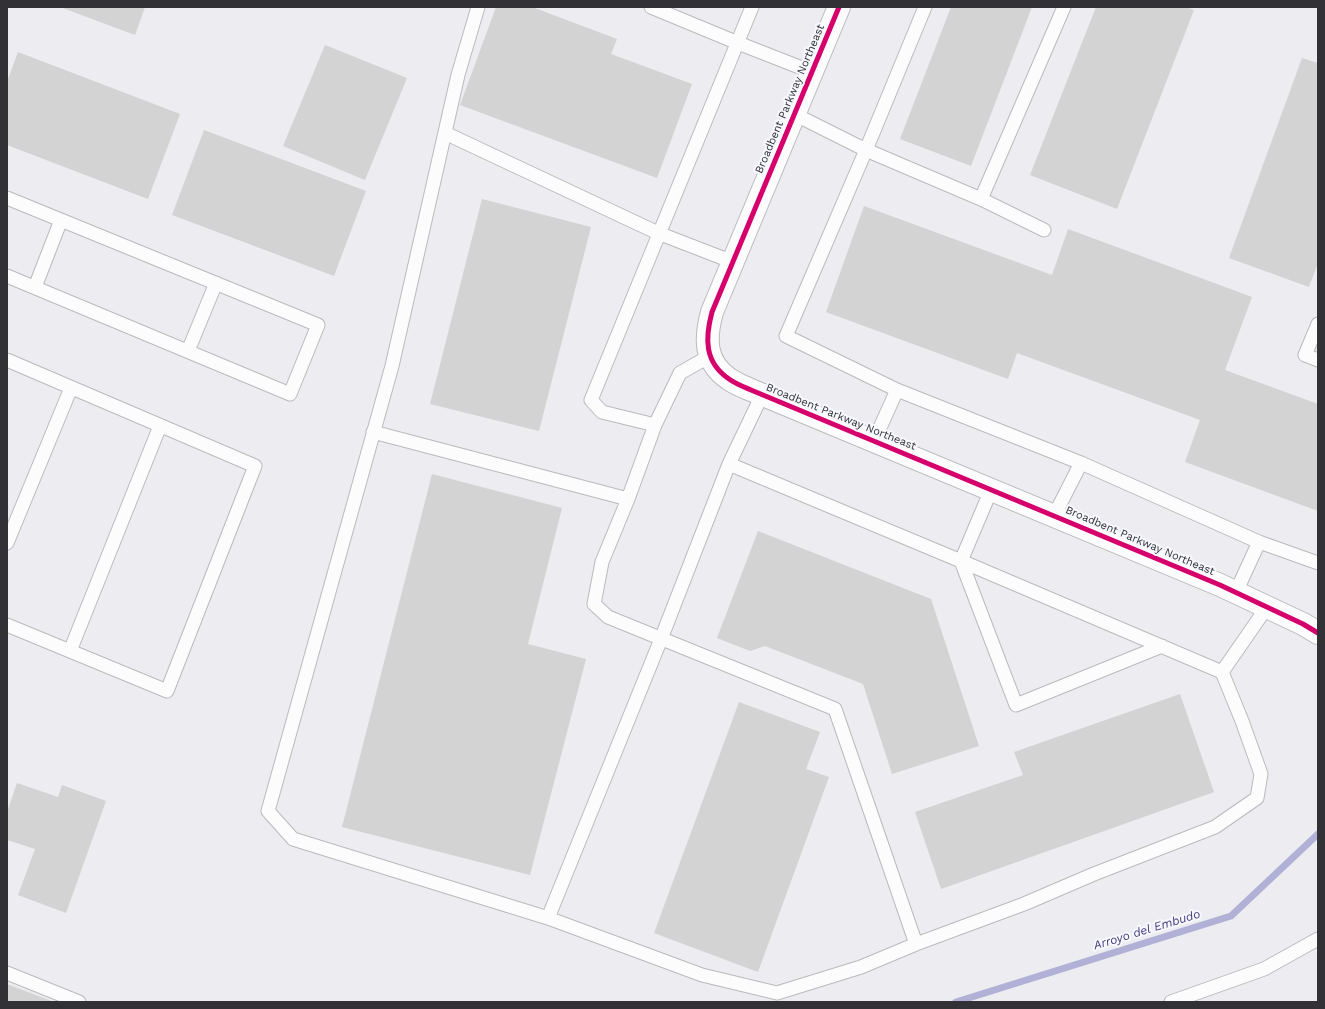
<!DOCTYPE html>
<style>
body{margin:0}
#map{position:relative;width:1325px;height:1009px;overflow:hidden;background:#ececf1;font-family:"Work Sans",sans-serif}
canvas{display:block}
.frame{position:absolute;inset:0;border:8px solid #323236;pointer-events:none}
</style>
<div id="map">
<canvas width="1325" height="1009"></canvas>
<div class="frame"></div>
</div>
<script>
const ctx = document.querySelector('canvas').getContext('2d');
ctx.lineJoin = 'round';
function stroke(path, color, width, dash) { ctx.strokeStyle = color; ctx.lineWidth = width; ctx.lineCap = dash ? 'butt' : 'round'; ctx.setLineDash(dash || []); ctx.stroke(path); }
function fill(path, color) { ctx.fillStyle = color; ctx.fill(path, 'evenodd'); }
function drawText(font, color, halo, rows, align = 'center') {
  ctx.font = font + ' "Work Sans",sans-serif'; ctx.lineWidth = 4; ctx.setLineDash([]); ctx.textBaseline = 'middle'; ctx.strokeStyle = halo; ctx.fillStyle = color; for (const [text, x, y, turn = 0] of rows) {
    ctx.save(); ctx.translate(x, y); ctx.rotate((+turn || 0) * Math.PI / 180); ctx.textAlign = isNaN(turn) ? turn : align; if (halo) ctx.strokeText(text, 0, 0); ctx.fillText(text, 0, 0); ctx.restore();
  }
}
const stream = new Path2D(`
 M956,1002L1231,916L1318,834`);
const building = new Path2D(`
 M60,7H145L135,35Z
 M496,7H532L617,39L611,54L692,84L657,178L460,105Z
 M951,7H1032L971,166L900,139Z
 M1096,7H1186L1194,10L1117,209L1030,175Z
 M325,45L407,78L365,180L283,146Z
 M18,52L180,114L148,199L7,145V82Z
 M1302,58L1318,63V263L1309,287L1229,258Z
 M204,130L366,191L334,276L172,215Z
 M482,199L591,227L539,431L430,404Z
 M864,206L1052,275L1068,229L1252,297L1225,370L1318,404V511L1185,462L1200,420L1017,353L1008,379L826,312Z
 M432,474L562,508L528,644L586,659L530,875L342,827Z
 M758,531L931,599L979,746L892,774L863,684L765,646L750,651L717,638Z
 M1180,694L1214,792L941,889L915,812L1023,775L1014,752Z
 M739,702L820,732L806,769L829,777L758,972L654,933Z
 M17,783L58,797L62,785L106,801L66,913L18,895L35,849L7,840V812Z
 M7,984L54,1002H7Z`);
const service = new Path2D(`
 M478,7L458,75L392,366L268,811L293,839L548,918
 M651,7L738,43L812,72
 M925,7L866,150L786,336L897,390L1081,463L1259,542L1318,563
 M794,114L866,150L981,199L1044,230
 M445,133L658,233L733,262
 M7,198L318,325L290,394L7,276
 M981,199L1064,7
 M35,287L61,220
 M1318,324L1305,355L1318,360
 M188,351L216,283
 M710,356L680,373L655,425L628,499L602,562L594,604L608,617L835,709L916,944
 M7,360L255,466L167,691L7,625
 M655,425L602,412L591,400L752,7
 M373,432L628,499
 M874,441L897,390
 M729,464L961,561L1222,672L1242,721L1261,774L1257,798L1215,827L1094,874L1024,904L916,944L861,967L777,993L702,975L548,918L661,639L729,464L762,395
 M991,490L961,561L1016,705L1162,646
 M1054,516L1081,463
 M7,543L71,388
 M1236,592L1259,542
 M70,651L160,426
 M1222,672L1267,607
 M7,973L79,1002
 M1171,1002L1264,969L1318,939`);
const tertiary = new Path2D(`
 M839,7L712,312C705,338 704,362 729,379C736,384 744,387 751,390L1220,585L1303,624L1318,633`);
const cycleway = new Path2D(`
 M839,7L712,312C705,338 704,362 729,379C736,384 744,387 751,390L1220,585L1303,624L1318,633`);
const streetNames = [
 ["Broadbent Parkway Northeast",790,99,-67],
 ["Broadbent Parkway Northeast",841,417,22],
 ["Broadbent Parkway Northeast",1140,541,23]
];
const waterNames = [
 ["Arroyo del Embudo",1147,930,-17]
];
stroke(stream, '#b1b0d6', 7);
fill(building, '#d3d3d3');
stroke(service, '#bababe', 15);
stroke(tertiary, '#bababe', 24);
stroke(service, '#fcfcfd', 13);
stroke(tertiary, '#fcfcfd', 22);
stroke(cycleway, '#d6006c', 5);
drawText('11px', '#323236', '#f7f7fe', streetNames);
drawText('italic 12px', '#403879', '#f7f7fe', waterNames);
</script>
